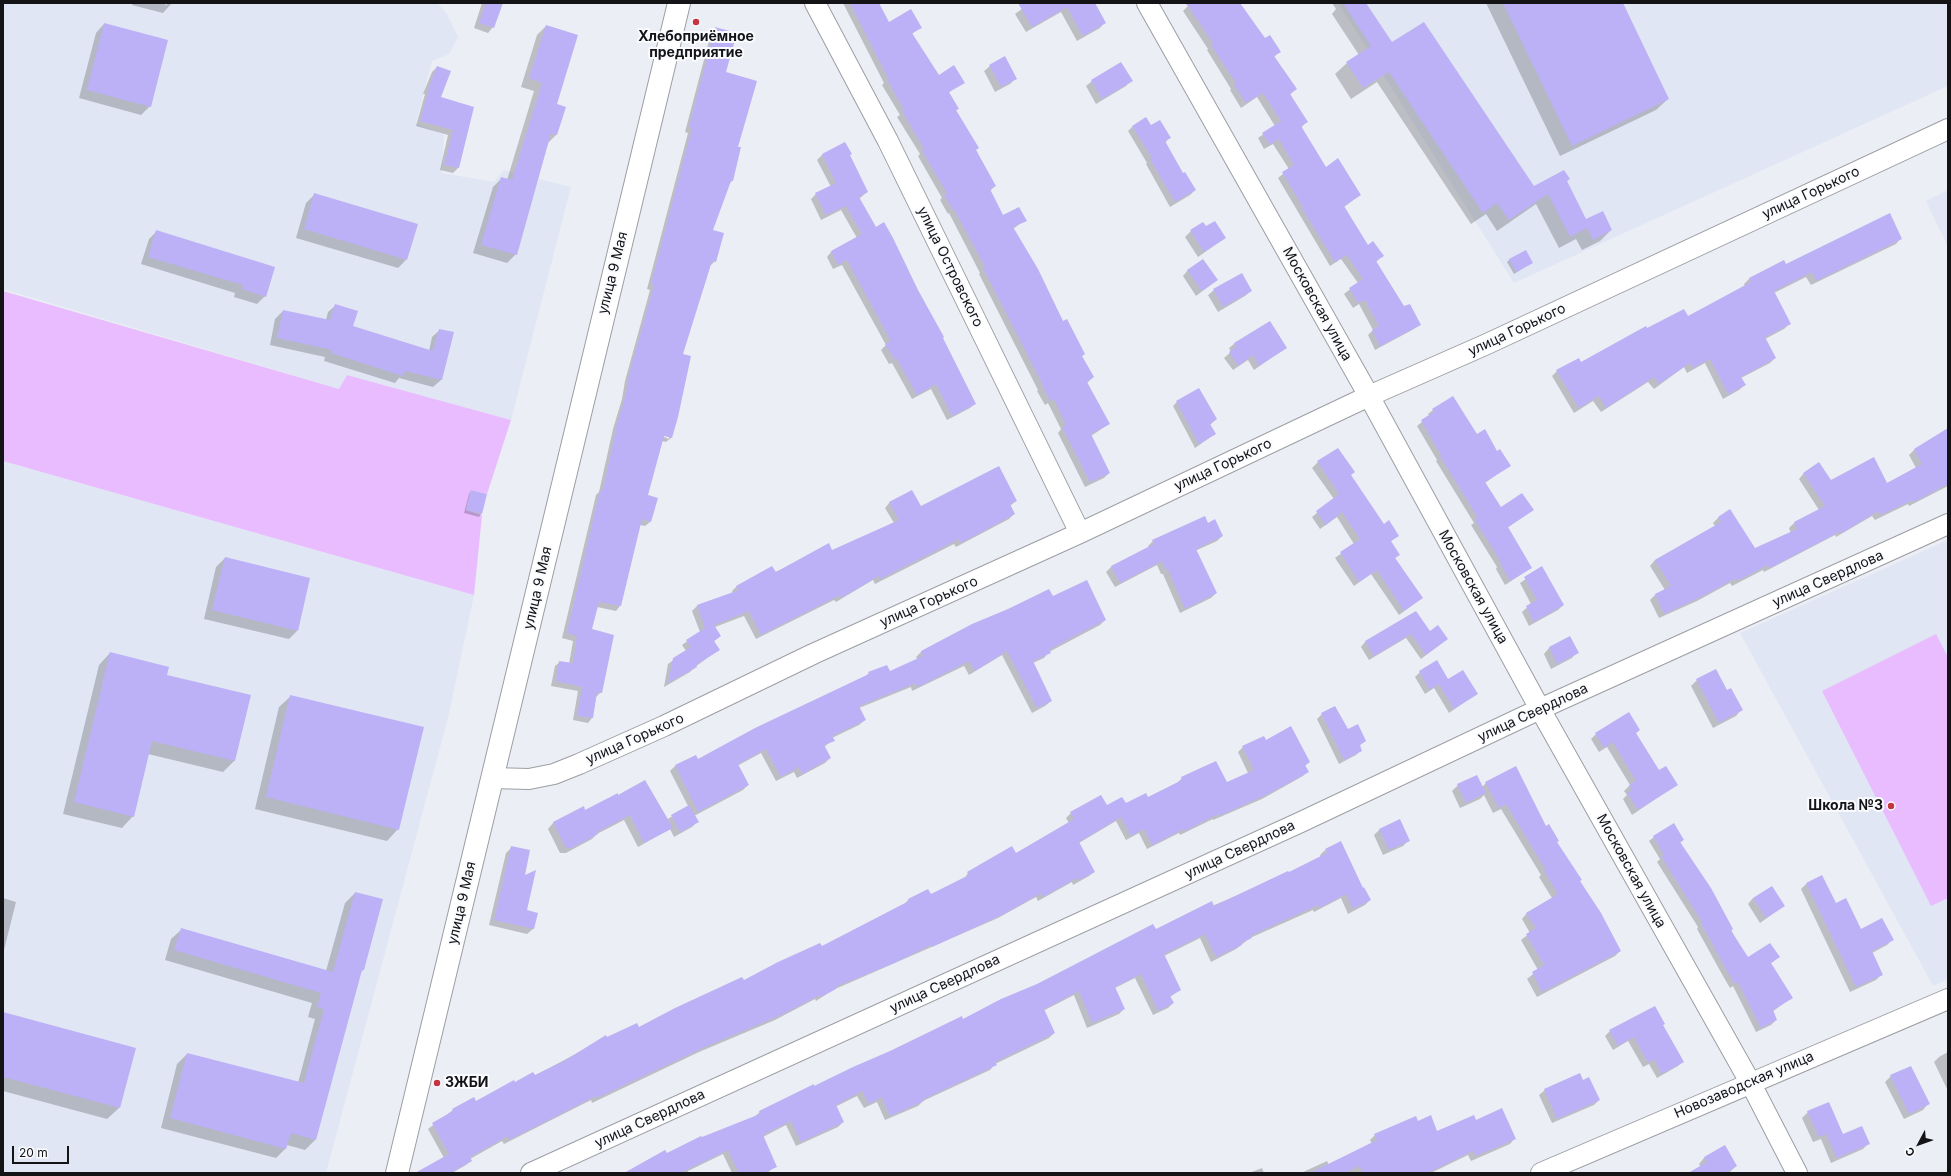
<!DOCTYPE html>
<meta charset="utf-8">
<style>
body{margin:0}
#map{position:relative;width:1951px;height:1176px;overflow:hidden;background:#ebeef4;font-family:Inter,sans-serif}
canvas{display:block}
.frame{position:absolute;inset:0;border:4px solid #141417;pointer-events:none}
.north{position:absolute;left:1899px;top:1124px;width:40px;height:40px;-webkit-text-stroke:3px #fafbfe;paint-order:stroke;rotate:229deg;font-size:11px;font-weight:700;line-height:16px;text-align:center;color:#141417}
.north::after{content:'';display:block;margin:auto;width:14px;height:18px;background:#141417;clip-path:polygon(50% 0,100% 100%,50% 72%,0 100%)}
.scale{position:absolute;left:12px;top:1146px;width:57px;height:18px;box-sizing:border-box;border:2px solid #141417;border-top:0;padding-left:5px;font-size:12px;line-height:14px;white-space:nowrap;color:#141417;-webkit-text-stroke:3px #fafbfe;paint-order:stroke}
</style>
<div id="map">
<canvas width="1951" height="1176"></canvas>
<div class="frame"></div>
<div class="north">С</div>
<div class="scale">20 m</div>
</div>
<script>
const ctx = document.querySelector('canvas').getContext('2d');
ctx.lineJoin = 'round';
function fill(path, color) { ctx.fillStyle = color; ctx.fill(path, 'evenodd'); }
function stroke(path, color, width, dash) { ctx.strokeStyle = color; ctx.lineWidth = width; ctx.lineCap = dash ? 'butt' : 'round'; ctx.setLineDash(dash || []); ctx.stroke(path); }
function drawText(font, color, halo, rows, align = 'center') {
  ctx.font = font + ' Inter,sans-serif'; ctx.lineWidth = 4; ctx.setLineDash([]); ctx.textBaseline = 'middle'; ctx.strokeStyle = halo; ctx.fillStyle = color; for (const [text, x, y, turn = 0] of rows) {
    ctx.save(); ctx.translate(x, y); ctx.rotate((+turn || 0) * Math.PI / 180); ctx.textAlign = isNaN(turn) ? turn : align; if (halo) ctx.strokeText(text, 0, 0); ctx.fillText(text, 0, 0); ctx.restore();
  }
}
const built = new Path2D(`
 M3,3H437L446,12L458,37L449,54L432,61L416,123L444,135L442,173L494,182L504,170L571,187L511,420L347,375L339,389L3,289Z
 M1338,3H1948V86L1514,283Z
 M1948,190V247L1926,201Z
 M3,461L474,595L449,714L326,1173H3Z
 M1948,540V979L1933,986L1740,633Z`);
const green = new Path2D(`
 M3,291L339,389L347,375L511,420L487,494L471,490L466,510L482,515L474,595L3,461Z
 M1936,634L1948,657V898L1931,906L1822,691Z`);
const shadow = new Path2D(`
 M133,3H161L167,5V3H172L163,13L132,5Z
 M482,3H502L493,27L488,33L474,28Z
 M843,3H877L888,23L921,27L912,34L938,76L963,82L948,93L957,109L955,111L995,186L990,191L1003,216L1025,220L1013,229L1062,322L1084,354L1081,357L1093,377L1087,383L1109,424L1091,436L1109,473L1104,478L1085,487L1058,433L1061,429L1048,403L1045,405L1037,391L1038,390L979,274L980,273L949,213L948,214L940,200L942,198L918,156L920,154L897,117L900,115L882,85L884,83Z
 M1030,3H1094L1105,22L1100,28L1077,41L1061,12L1026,32L1015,14Z
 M1185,3H1239L1265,40L1280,51L1274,57L1295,89L1290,95L1306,122L1301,128L1325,168L1360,195L1344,207L1368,247L1382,256L1376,262L1404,308L1420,324L1414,329L1375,350L1368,335L1373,330L1359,304L1353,308L1344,294L1358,283L1341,259L1330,266L1278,178L1289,169L1273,144L1264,149L1258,138L1275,126L1257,97L1241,108L1230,90L1231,89L1207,50L1208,49L1183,11L1188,6Z
 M1332,3H1365L1392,44L1533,188L1566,182L1586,221L1611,230L1600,241L1582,250L1576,239L1559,248L1536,204L1497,231L1486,214L1471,224L1377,82L1351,99L1335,74L1347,63L1359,55L1332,14L1336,9Z
 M1486,3H1622L1668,99L1656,110L1560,156Z
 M104,24L150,106L141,115L79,98L96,33Z
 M546,26L555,105L556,135L548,143L516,254L507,263L473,253L493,187L502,178L507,180L534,91L521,87L537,35Z
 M716,28L737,147L732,181L729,184L712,231L715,261L710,266L682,355L671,438L666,442L662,441L647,496L650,522L645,526L640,525L620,606L616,611L597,607L590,630L601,692L596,697L592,718L588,723L573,720L578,691L551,686L555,666L560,662L569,664L573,641L562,638L592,512L596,495L599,492L613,429L622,399L625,381L650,290L647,289L688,133L685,132L711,33ZM659,435L669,436V439Z
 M990,66L1016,78L1010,84L995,92L984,71Z
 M437,67L439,98L472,108L458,168L453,173L440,170L448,135L416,126L425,94H423L432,72Z
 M1131,80L1126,86L1096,104L1086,86L1092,81Z
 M1133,126H1150L1169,138L1165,143L1183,175L1195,190L1190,195L1170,207L1146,164L1147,163L1128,131Z
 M844,143L849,156L867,192L859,199L942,338L975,403L970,408L947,420L931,389L912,399L892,363L889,364L881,350L886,345L842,265L833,269L827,257L831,252L857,238L841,210L821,220L811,199L816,194L831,187L817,160L822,155Z
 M315,194L406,260L398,268L296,238L306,203Z
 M1206,228L1225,238L1198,257L1185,237L1191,231Z
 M157,231L265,296L257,304L234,297L235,293L141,264L149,239Z
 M1901,238L1896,244L1811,285L1806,277L1774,293L1789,324L1784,329L1765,339L1775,358L1770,363L1741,378L1745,385L1739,390L1723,399L1705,363L1687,373L1684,367L1654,389L1648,382L1601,412L1593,401L1574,413L1552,376L1557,371L1581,363L1646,329L1687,317L1745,287L1744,284L1749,279L1784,261L1785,265Z
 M1510,259L1532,263L1514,274L1507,262Z
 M1188,270L1217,280L1196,296L1183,276Z
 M1214,290L1251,291L1245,296L1218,312L1208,295Z
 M336,305L352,327L429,351L432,337L440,330L441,380L433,387L399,378L395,383L324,361L325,357L270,345L275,319L283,311L326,320L328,312Z
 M1270,322L1285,348L1254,370L1248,360L1233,370L1224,358L1231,352L1229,348L1234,344Z
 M1177,402L1216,419L1210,425L1215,434L1195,448L1173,406Z
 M1433,410L1477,435L1510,465L1485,483L1501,508L1533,510L1507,528L1531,568L1505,585L1496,569L1497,567L1471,525L1474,523L1436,461L1437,460L1417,426L1429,416L1428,414Z
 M1948,430V486L1909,506L1908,504L1875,520L1872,516L1836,537L1835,535L1764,572L1763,570L1732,586L1730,583L1697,601L1659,618L1650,600L1656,594L1665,590L1650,566L1655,560L1715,526L1713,523L1718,518L1730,510L1755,550L1791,533L1789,528L1794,523L1819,510L1799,479L1804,473L1830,481L1886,484L1916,468L1909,455L1915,449Z
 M1318,462L1350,475L1383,525L1398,535L1390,542L1395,558L1422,598L1399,615L1371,574L1354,586L1335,558L1354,544L1337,517L1320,529L1312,517L1334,499L1312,468Z
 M471,491L486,495L481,514L479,517L464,513L469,494Z
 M1016,501L1010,506L1014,514L1009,519L956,547L954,544L875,584L873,580L836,602L834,600L756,639L744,616L715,627L720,636L713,642L718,650L695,667L690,672L664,687L668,664L686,651L682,645L700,632L692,611L697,606L733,593L732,591L737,586L832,551L894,523L885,508L890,502L920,507Z
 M1208,524L1222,536L1217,541L1195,551L1216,593L1211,598L1180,613L1163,574H1161L1157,565L1115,587L1106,572L1111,567L1149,548L1148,546L1153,541Z
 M225,558L297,631L289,639L204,619L216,567Z
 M1542,568L1563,605L1558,610L1529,626L1522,612L1531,604L1520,583Z
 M1053,597L1105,620L1100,625L1049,652L1044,658L1033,663L1051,701L1045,706L1032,713L1002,655L969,675L964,666L912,691L911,687L859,708L865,720L859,725L832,738L833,740L824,747L830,758L825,763L797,778L794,772L776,781L761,753L737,766L748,785L743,790L694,816L697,822L692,827L674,837L670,829L638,847L624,820L597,834L592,839L566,853H560L548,829L553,823L583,808L585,811L618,796L668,819L688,806L670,771L675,766L695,756L698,760L865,677L869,673L889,672L918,660L916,657L921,652L972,625Z
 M1415,612L1430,632L1447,639L1421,659L1406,638L1369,660L1361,647L1365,642Z
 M1569,637L1577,652L1572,658L1551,669L1544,654L1549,648Z
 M110,653L235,760L223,772L148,754L133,816L122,828L63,814L99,665Z
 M1420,672L1476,694L1449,713L1434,688L1425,694L1415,677Z
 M1697,680L1741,710L1736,716L1713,728L1691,686Z
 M291,696L398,829L387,841L255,809L279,707Z
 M1322,714L1365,741L1359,746L1361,750L1356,755L1339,764L1317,719Z
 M1596,734H1635L1658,772L1676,785L1632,815L1623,799L1627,795L1624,791L1630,785L1607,747L1599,752L1591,739Z
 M1266,741L1309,762L1305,766L1308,771L1303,776L1262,799L1213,820V819L1180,835L1179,833L1147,849L1139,833L1126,840L1116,821L1079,843L1094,872L1089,876L1073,885L1072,882L1038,901L1036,897L998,918L833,990L816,1001L815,999L775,1020L699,1052L592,1103L591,1100L504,1144L502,1141L470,1159L471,1161L466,1165L452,1173H422L444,1158L428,1129L453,1110L476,1103L515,1083L534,1076L606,1038L638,1028L821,948L903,906L908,900L927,890L930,895L964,879L968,873L1015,854L1069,823L1066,818L1071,813L1125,805L1148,798L1177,783L1182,778L1226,784L1248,773L1238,752L1243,747Z
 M1486,783L1546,827L1620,951L1615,956L1537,997L1527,979L1538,970L1521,940L1530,933L1522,919L1527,913L1552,898L1539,877L1541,875L1501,809L1493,813L1484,795L1480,799L1460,808L1452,791L1458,785L1482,787Z
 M1380,829L1409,840L1403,846L1383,855L1374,835Z
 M1654,837L1683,840L1680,843L1748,959L1779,957L1770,964L1791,998L1772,1012L1776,1020L1771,1025L1756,1032L1733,986L1730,988L1723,976L1697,929L1698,927L1657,862L1660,859L1649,841Z
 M512,847L523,877L526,911L536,914L533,929L527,934L489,925L506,853Z
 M1325,850L1362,889L1370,900L1365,905L1348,914L1341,898L1314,912L1313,910L1250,938L1236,949L1211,962L1200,938L1164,956L1180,990L1170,997L1173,1003L1168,1008L1153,1015L1135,978L1115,988L1124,1009L1119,1014L1087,1028L1074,995L1043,1011L1054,1033L1049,1038L995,1064L990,1070L923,1101L918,1106L885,1120L877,1102L864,1108L857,1096L835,1107L843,1122L838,1127L796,1146L786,1125L763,1137L776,1166L767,1173H732L723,1154L688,1171V1173H626L665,1151L666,1154L754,1117L760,1112L963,1021L1155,930L1288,874L1321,857L1320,855Z
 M1806,884L1836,904L1860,930L1893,939L1887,945L1872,953L1882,974L1876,980L1850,992L1801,889Z
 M355,893L363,970L360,973L315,1140L305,1150L287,1145L286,1148L276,1158L161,1128L177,1064L187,1054L298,1083L315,1019L308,1017L312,1003L165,960L171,939L181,930L326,971L345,903Z
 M3,898L16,902L3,954Z
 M1753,898L1784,906L1760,923L1748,904Z
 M3,1013L119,1108L107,1119L3,1091Z
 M1664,1024L1662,1026L1683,1061L1678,1066L1657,1078L1649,1064L1643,1067L1628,1041L1613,1050L1605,1036L1610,1031Z
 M1948,1052V1091L1934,1062L1939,1057Z
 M1891,1076L1928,1104L1923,1110L1904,1119L1885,1082Z
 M1583,1081L1599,1100L1594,1105L1552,1123L1539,1095L1545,1090Z
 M1808,1112L1843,1136L1869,1143L1863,1149L1831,1163L1821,1139L1813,1142L1802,1118Z
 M1475,1121L1515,1138L1510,1144L1471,1161L1468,1155L1431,1173H1301L1327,1161L1329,1165L1372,1144L1370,1140L1375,1135L1417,1122L1437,1132Z
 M1725,1147L1736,1166L1730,1172L1690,1173L1701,1167L1699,1164L1704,1158Z
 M1262,1168L1264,1173H1249Z`);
const building = new Path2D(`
 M486,3H503L494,28L479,23Z
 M850,3H879L889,22L911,9L922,28L912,33L939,75L954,65L965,83L949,92L959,109L956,110L979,148L976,150L996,186L990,189L1003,215L1019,207L1027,221L1013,227L1038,269L1063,321L1067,319L1085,354L1082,356L1094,377L1087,382L1110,424L1091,434L1110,473L1090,482L1062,427L1066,425L1054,399L1050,401L1042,385H1043L983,268L985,267L954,209L953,210L944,195L947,193L922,151L924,149L902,111L904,110L887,79L888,78Z
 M1018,3H1095L1106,23L1083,36L1067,7L1032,27Z
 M1186,3H1240L1265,38L1270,35L1281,52L1274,56L1297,89L1290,94L1308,122L1301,126L1326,167L1338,158L1361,195L1344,206L1368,245L1373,241L1384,256L1376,261L1404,306L1410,304L1421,325L1380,346L1372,330L1379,326L1365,300L1358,303L1349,288L1363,279L1347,255L1335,262L1302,208L1303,207L1282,172L1294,165L1279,139L1270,145L1262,133L1281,121L1263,93L1246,103L1234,85L1236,83L1211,45L1213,43Z
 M1343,3H1366L1392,42L1424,22L1534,186L1564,170L1570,179L1567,181L1586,219L1603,211L1612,230L1593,240L1587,228L1570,237L1548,194L1509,220L1497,203L1483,213L1389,72L1363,88L1346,62L1371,46Z
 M1503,3H1623L1669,99L1572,146Z
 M104,23L168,40L151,107L87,90Z
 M546,25L578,35L557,104L566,107L557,135L551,133L517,255L481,245L501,177L512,180L542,83L529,78Z
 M715,27L737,33L726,72L757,81L738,147H741L733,181H731L713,230L724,233L716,262L712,261L683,354L691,356L678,417L672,438L664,436L648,495L658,498L651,522L642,519L621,606L599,602L592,629L614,635L602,693L597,692L593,718L577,716L582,687L556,681L559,661L573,663L577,636L567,633L596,507L601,489L603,490L617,424L626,394L629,375L654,285L651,284L692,128L689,127Z
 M1005,56L1017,79L1001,87L989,65Z
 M1121,62L1133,81L1102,99L1091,80Z
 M437,66L451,71L441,97L474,107L459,168L444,165L453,130L420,121L429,89H428Z
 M1146,117L1151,125L1160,120L1171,138L1165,141L1183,173L1185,172L1196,190L1175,202L1150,159L1152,158L1132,126Z
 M845,142L852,154L850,155L868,192L859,197L876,227L884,222L893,238L918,290L944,337L943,338L976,404L952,416L936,384L917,395L897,359L895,360L885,344L891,341L847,260L838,265L831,251L862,234L846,206L826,215L815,193L836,183L822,154Z
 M314,193L418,224L407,260L304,229Z
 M1890,213L1902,239L1816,281L1812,272L1774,291L1791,324L1765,337L1776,358L1741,377L1746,385L1728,394L1710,359L1693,368L1690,363L1659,384L1654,377L1606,408L1599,396L1579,408L1556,370L1579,358L1581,362L1646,326L1647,328L1684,309L1688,316L1751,282L1749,278L1784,260L1786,264Z
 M1215,221L1226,238L1204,252L1190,230L1203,222L1206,226Z
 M156,230L275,267L266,297L242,289L243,285L148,257Z
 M1526,250L1533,263L1516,272L1509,259Z
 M1203,259L1218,280L1202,291L1187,270Z
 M1242,273L1252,291L1223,307L1213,289Z
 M335,304L358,311L353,326L433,351L439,329L454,332L442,380L405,371L403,376L331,353L332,350L277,338L283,310L330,320Z
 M1270,321L1287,348L1259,366L1253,355L1238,366L1229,352L1236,347L1234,343Z
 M1199,388L1217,419L1210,424L1216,434L1199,444L1176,401Z
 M1453,396L1477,434L1485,429L1497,451L1500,449L1511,466L1485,482L1501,507L1522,493L1534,510L1508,527L1532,568L1510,581L1500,563L1501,562L1475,520L1478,518L1440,456L1441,455L1421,420L1434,412L1432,409Z
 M1948,428V484L1914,502L1913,500L1880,515L1878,511L1842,533L1841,531L1770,568L1768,565L1737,581L1736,578L1703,596L1664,614L1655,594L1671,586L1655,560L1721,522L1718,517L1730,509L1755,548L1797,529L1794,522L1825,506L1803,473L1819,462L1831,480L1874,457L1887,483L1922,464L1914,449Z
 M1338,448L1355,472L1351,475L1384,524L1389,520L1399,536L1391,541L1400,555L1395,558L1423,598L1404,611L1377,570L1359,582L1340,552L1360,539L1342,512L1326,525L1316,511L1339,494L1317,461Z
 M999,466L1017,501L1010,504L1015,514L961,543L959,539L880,579L879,576L841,598L840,595L761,635L749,611L714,625L721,636L714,641L720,650L696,665L697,667L668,683L673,658L691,647L686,640L705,628L697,605L739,590L736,586L772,566L776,572L829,543L832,550L899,520L889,502L912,490L921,506Z
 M471,490L487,494L482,514L466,510Z
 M1205,516L1208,523L1215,519L1223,536L1196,549L1217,593L1185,609L1168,569L1166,570L1162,561L1120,583L1111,566L1154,544L1152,540Z
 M225,557L310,578L298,631L212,610Z
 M1542,566L1564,605L1534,622L1526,606L1537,600L1524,577Z
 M1087,580L1106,620L1078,634L1049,650L1051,653L1033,661L1052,701L1037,708L1007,651L975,671L969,661L918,687L916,683L859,706L866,720L832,736L835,741L824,745L831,758L802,774L799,767L781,777L766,749L738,764L749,785L698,812L675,765L696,755L698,759L755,728L869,674L868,672L887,665L890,671L923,656L921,651L972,624L1008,609L1049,589L1053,596Z
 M1416,611L1430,631L1438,625L1448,639L1426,655L1411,634L1374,656L1365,641Z
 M1570,636L1579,653L1557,664L1549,647Z
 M110,652L169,667L167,675L251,695L235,761L152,741L134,817L74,802Z
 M1437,660L1448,679L1463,670L1478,694L1454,709L1439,684L1430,690L1419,671Z
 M1716,669L1727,690L1731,688L1743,710L1719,723L1696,679Z
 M290,695L424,727L399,830L266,797Z
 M1335,706L1348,729L1358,724L1366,741L1360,745L1362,751L1344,760L1321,713Z
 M1629,712L1640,730L1636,733L1659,770L1666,766L1678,785L1638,810L1627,793L1632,790L1629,785L1636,781L1613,742L1604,748L1595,733Z
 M1291,726L1310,762L1305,765L1309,772L1268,794L1219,816L1218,814L1185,831L1184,829L1152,845L1144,829L1131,836L1121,817L1079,842L1095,872L1079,880L1077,878L1043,897L1041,893L1004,914L932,947L931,945L892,964L835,987L836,989L821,997L820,995L781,1015L705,1047L597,1098L596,1096L509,1140L508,1136L470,1157L472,1161L450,1173H415L449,1154L432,1123L453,1111L452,1109L474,1097L476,1101L514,1080L515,1082L533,1072L535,1075L564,1061L606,1035L607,1037L637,1023L639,1027L675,1008L742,977L744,980L778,962L820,943L822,946L909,901L908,899L928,889L931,894L969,875L967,872L1012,846L1016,853L1074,819L1070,812L1101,795L1107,805L1122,797L1126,803L1146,793L1148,797L1182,780L1181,777L1216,761L1227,782L1254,770L1242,746L1264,736L1266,740Z
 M1516,766L1546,826L1549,824L1559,841L1557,842L1582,880L1580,881L1601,913L1621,951L1542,992L1532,972L1544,965L1526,934L1536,928L1526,913L1558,894L1544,871L1546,870L1506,804L1499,808L1485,782Z
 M1477,775L1486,793L1466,803L1457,784Z
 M645,780L673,828L644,843L630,815L597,832L598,834L572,848H566L553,822L584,806L585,810L618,793V795Z
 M689,805L699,822L680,832L671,815Z
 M1400,819L1410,841L1389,850L1379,829Z
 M1674,823L1684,840L1680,842L1711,888L1733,929L1731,931L1748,957L1770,943L1780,957L1771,963L1793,998L1773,1010L1777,1020L1761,1028L1738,982L1735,984L1727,971L1701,923L1702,922L1661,856L1664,855L1653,836Z
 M1341,841L1363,888L1364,887L1371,900L1353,909L1346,894L1319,908L1318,905L1250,936L1252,938L1241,943L1242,945L1216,957L1205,934L1164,954L1181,990L1170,996L1174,1003L1158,1011L1141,974L1115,987L1125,1009L1092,1023L1079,991L1044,1009L1055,1033L995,1062L997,1065L924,1099V1101L890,1116L882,1097L869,1104L862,1091L836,1105L844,1122L801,1142L791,1121L763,1135L777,1167L763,1173H739L728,1150L680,1173H624L665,1150L667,1153L701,1136L702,1137L760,1114L759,1111L814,1084V1086L853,1067L890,1051L962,1016L963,1019L1001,999L1037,984L1153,924L1156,929L1212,901L1214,906L1288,871L1289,872L1327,853L1325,849Z
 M511,846L530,850L525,875L536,870L527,910L538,913L534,929L494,920Z
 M1822,875L1836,903L1846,898L1861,929L1882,918L1894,940L1872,951L1883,975L1856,987L1806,883Z
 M1772,886L1785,906L1766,918L1753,898Z
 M355,892L383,899L364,970H362L316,1140L291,1133L286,1149L170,1118L187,1053L304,1083L324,1009L317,1007L321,993L174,950L181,928L333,972Z
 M1655,1006L1665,1024L1663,1025L1684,1062L1662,1074L1654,1059L1648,1063L1634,1037L1618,1046L1609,1030Z
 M3,1012L136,1048L120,1108L3,1077Z
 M1911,1066L1930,1104L1909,1114L1890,1075Z
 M1580,1073L1583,1080L1589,1077L1600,1100L1557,1119L1544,1089Z
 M1829,1102L1843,1134L1862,1126L1870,1144L1837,1158L1826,1134L1819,1137L1807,1111Z
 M1502,1108L1516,1139L1476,1156L1473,1151L1427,1173H1363L1359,1166L1345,1173H1310L1377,1140L1374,1134L1416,1116L1418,1121L1431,1115L1437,1131L1474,1115L1476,1120Z
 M1725,1145L1737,1166L1725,1173H1688L1707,1162L1704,1157Z`);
const minor = new Path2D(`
 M815,3L888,141L1080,533
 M1147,3L1369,396L1540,709L1750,1082L1797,1173
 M492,778L529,779L554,774L579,764L664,726L813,654L1080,533L1369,396L1487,344L1948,129
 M531,1173L1301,822L1540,709L1948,524
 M1541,1173L1948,999`);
const tertiary = new Path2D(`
 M397,1173L679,3`);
const markers = [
 [696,22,4,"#c53541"],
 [1891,806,4,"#c53541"],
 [437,1083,4,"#c53541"]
];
const poiNames = [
 ["Хлебоприёмное",696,37],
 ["предприятие",696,53],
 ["Школа №3",1883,806,"right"],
 ["ЗЖБИ",445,1083,"left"]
];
const streetNames = [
 ["улица Горького",1811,193,-25],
 ["улица Островского",950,267,64],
 ["улица 9 Мая",613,273,-76],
 ["Московская улица",1317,304,61],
 ["улица Горького",1517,330,-25],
 ["улица Горького",1223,465,-25],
 ["улица Свердлова",1828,579,-24],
 ["Московская улица",1473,587,61],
 ["улица 9 Мая",538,588,-77],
 ["улица Горького",929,602,-24],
 ["улица Свердлова",1533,713,-25],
 ["улица Горького",635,739,-24],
 ["улица Свердлова",1240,850,-25],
 ["Московская улица",1631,871,61],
 ["улица 9 Мая",462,903,-77],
 ["улица Свердлова",945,984,-25],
 ["Новозаводская улица",1744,1085,-23],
 ["улица Свердлова",650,1119,-25]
];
fill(built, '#e1e6f4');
fill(green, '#e8bcfe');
fill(shadow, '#0003');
fill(building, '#bcb0f6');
stroke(minor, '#9c9ea4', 22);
stroke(tertiary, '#9c9ea4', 24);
stroke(minor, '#fff', 20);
stroke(tertiary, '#fff', 22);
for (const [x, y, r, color] of markers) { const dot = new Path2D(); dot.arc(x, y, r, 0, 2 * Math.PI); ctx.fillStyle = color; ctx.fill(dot); stroke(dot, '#fafbfe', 1.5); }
drawText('bold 14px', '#141417', '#fafbfe', poiNames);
drawText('14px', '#141417', '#fafbfe', streetNames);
</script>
